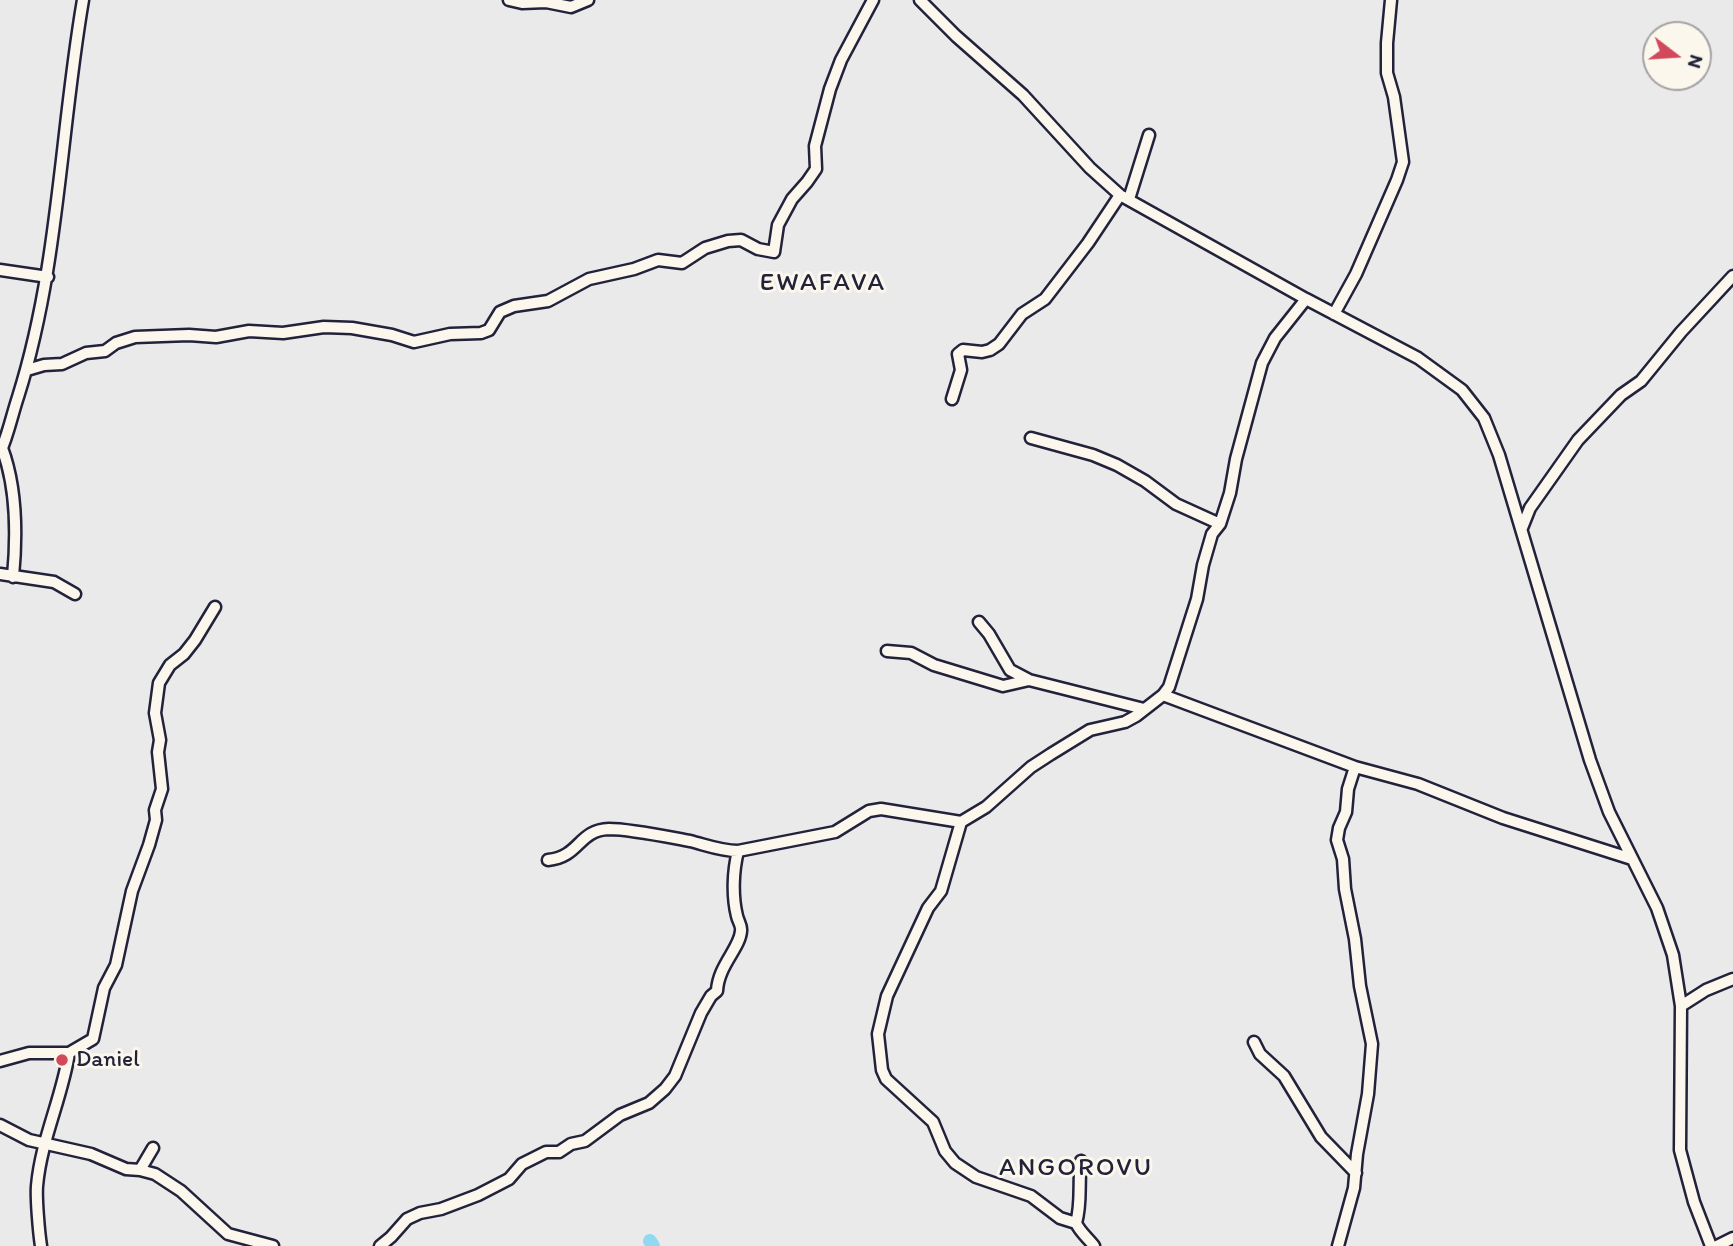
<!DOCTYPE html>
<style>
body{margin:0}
#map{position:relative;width:1733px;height:1246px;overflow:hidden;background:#ebeaeb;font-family:Itim,sans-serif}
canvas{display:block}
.north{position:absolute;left:1642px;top:21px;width:70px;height:70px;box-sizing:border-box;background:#fbf7ec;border:2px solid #a4a2a5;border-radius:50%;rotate:107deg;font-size:19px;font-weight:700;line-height:28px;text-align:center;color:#22223b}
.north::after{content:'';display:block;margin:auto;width:24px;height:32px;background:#d1495b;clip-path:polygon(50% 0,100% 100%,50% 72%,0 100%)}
</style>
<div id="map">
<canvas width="1733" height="1246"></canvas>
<div class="north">N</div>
</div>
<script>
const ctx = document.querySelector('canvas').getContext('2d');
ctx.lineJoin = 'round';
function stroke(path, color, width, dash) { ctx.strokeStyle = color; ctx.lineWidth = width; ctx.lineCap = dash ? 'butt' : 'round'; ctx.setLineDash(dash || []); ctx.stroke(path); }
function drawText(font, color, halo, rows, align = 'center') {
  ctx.font = font + ' Itim,sans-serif'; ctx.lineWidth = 6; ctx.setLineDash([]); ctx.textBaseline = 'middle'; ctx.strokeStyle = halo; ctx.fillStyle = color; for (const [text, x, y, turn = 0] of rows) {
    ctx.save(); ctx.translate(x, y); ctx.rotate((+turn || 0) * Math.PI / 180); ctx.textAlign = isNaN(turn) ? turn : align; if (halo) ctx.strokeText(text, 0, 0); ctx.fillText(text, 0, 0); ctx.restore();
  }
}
const river = new Path2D(`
 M650,1241L653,1246`);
const minor = new Path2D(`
 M509,0L522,3L546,2L571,7L588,0
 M920,0L956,36L1023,95L1090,168L1120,195L1306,299L1418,358L1462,390L1484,418L1499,455L1590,760L1609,812L1657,908L1673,955L1681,1006L1680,1150L1694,1202L1711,1246
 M1129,199L1149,135
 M0,270L48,277
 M1334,314L1356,274L1397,180L1403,162L1394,97L1387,73V43L1391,0
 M27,370L44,365L62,364L86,353L105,351L116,343L135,337L189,335L216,337L249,331L283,333L324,327L352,328L392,335L414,342L450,334L481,333L489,330L500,312L514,306L548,301L589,279L634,269L658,260L682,263L705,248L728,241L741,240L758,249L774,252L778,225L792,199L807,182L816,169L815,146L830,89L841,60L873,0
 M952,399L961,370L958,354L963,350L982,352L990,350L999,344L1022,314L1045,299L1088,243L1120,195
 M1031,438L1093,455L1117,465L1145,481L1176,504L1220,524
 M2,448C17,488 17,535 13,577
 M0,453C8,435 12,415 18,397C59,267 60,133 83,0
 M1522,528L1530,508L1578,440L1621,395L1641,381L1681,332L1733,276
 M0,574L54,582L75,594
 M979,622L989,634L1010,670L1029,680L1144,709
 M887,651L911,653L934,665L1003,686L1029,680
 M1163,695L1355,767L1418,784L1503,818L1632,859
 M548,860C580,857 578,830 609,829C630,829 668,837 690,841C706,845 721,851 738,851
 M1681,1006L1706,990L1733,979
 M1254,1042L1260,1054L1284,1076L1321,1137L1356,1173
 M0,1061L29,1053H69L93,1039L104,988L116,965L132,891L149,845L156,820L155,810L162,789L158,752L160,740L155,713L159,683L170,665L184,654L195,640L215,607
 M0,1125L29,1140L91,1154L126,1169L140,1170L153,1148
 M140,1170L155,1174L181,1191L228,1234L273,1246
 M1076,1223C1082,1203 1078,1183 1081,1161
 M41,1246C39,1233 36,1199 37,1186C41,1140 62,1098 69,1053
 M380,1246L391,1237L407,1219L420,1213L441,1209L478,1195L509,1179L522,1164L546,1152H559L571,1144L585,1141L620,1115L649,1103L665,1089L675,1076L701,1013L711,996L717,991C718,966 740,948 741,931C742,926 738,921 737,916C732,896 733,871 738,851L835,832L869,811L881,809L961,822
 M1094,1246C1088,1238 1080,1232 1076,1223L1060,1218L1031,1196L976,1177L955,1163L945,1151L933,1122L886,1079L882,1070L878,1034L887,996L928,908L941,891L961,822L986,807L1031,767L1051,754L1090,730L1125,722L1136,716L1163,695L1169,687L1197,599L1203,565L1212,534L1220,524L1230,493L1236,459L1262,363L1275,338L1306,299
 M1338,1246L1354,1188L1357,1154L1368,1094L1372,1044L1360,986L1355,939L1345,889L1343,859L1337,840L1339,828L1346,812L1348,789L1355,767
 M1717,1246L1733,1238`);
const markers = [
 [62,1060,7,"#d1495b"]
];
const poiNames = [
 ["Daniel",76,1060]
];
const quarterNames = [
 ["EWAFAVA",823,283],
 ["ANGOROVU",1076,1168]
];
stroke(river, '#90d9f1', 14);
stroke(minor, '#22223b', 15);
stroke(minor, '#fbf7ec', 10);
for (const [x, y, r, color] of markers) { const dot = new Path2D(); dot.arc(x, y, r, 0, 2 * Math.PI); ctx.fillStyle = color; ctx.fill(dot); stroke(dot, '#fbf7ec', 2.5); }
drawText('23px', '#22223b', '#fbf7ec', poiNames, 'left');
ctx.letterSpacing = '2px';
drawText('26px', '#22223b', '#fbf7ec', quarterNames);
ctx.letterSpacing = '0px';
</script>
